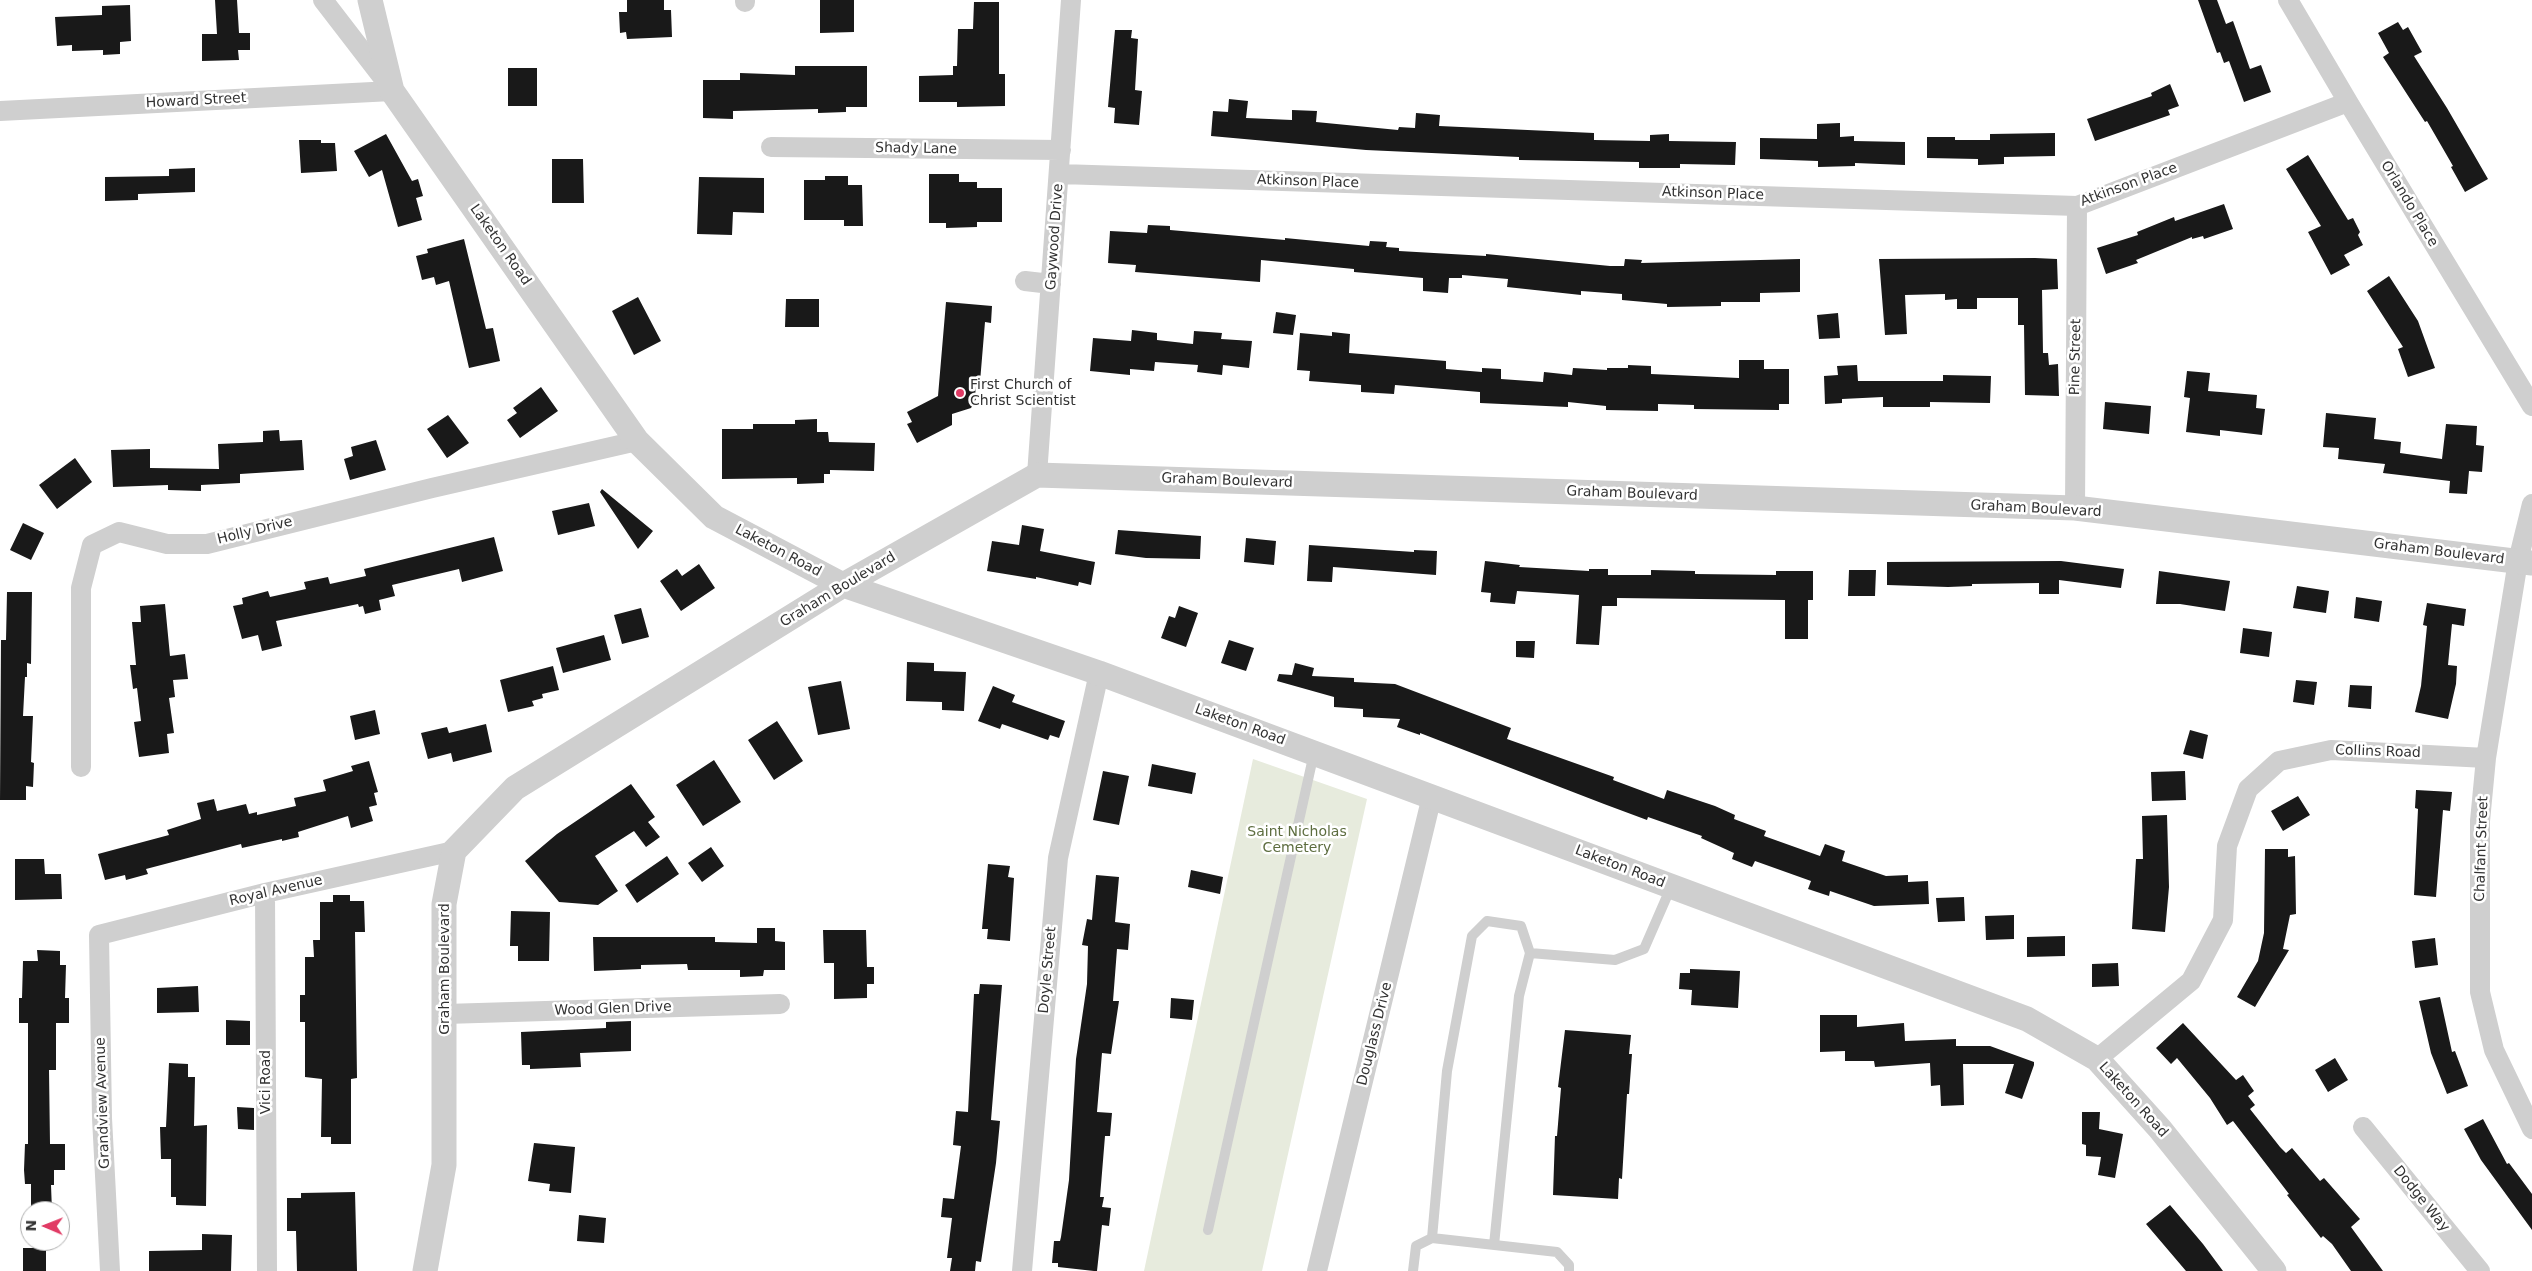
<!DOCTYPE html>
<style>
body{margin:0}
#map{position:relative;width:2532px;height:1271px;overflow:hidden;background:#fff;font-family:"DejaVu Sans",sans-serif}
canvas{display:block}
.north{position:absolute;left:20px;top:1201px;width:50px;height:50px;box-sizing:border-box;background:#fff;border:1px solid #adadad;border-radius:50%;rotate:271deg;font-size:14px;font-weight:700;line-height:20px;text-align:center;color:#323232}
.north::after{content:'';display:block;margin:auto;width:18px;height:22px;background:#e13b65;clip-path:polygon(50% 0,100% 100%,50% 72%,0 100%)}
</style>
<div id="map">
<canvas width="2532" height="1271"></canvas>
<div class="north">N</div>
</div>
<script>
const ctx = document.querySelector('canvas').getContext('2d');
ctx.lineJoin = 'round';
function fill(path, color) { ctx.fillStyle = color; ctx.fill(path, 'evenodd'); }
function stroke(path, color, width, dash) { ctx.strokeStyle = color; ctx.lineWidth = width; ctx.lineCap = dash ? 'butt' : 'round'; ctx.setLineDash(dash || []); ctx.stroke(path); }
function drawText(font, color, halo, rows, align = 'center') {
  ctx.font = font + ' "DejaVu Sans",sans-serif'; ctx.lineWidth = 5; ctx.setLineDash([]); ctx.textBaseline = 'middle'; ctx.strokeStyle = halo; ctx.fillStyle = color; for (const [text, x, y, turn = 0] of rows) {
    ctx.save(); ctx.translate(x, y); ctx.rotate((+turn || 0) * Math.PI / 180); ctx.textAlign = isNaN(turn) ? turn : align; if (halo) ctx.strokeText(text, 0, 0); ctx.fillText(text, 0, 0); ctx.restore();
  }
}
const green = new Path2D(`
 M1253,759L1367,799L1262,1271H1144Z`);
const building = new Path2D(`
 M215,0H237L239,33H250V50H238L239,60L202,61V34H217Z
 M627,0H664V10H671L672,37L627,39L626,32L620,33L619,12H627Z
 M820,0H854V32L820,33Z
 M2198,0H2217L2226,24L2233,21L2250,69L2261,65L2271,92L2244,102L2229,61L2224,63L2220,52L2217,53Z
 M974,2H999V74H1005V106L957,107V102H919V76L953,75V66H957L958,29H973Z
 M130,5L131,41L120,42V54L103,55V50L72,51V45L57,46L55,17L102,15V6Z
 M2398,22L2403,30L2408,27L2422,52L2414,56L2447,108L2488,179L2465,192L2451,167L2453,166L2427,121L2425,122L2383,57L2389,53L2378,33Z
 M1115,30H1132L1131,38L1138,39L1135,90L1142,91L1139,125L1114,123L1115,108L1108,107Z
 M795,66H867V107H846V112L818,113V109L733,111V119L703,118V80H740V73L795,75Z
 M508,68H537V106H508Z
 M2170,84L2179,106L2168,110L2170,115L2095,141L2087,119L2152,96L2151,93Z
 M1229,99L1248,101L1246,118L1292,120V110L1317,111L1316,122L1398,130L1399,127L1415,128L1416,113L1440,115L1439,126L1594,133V140L1650,141V135L1669,134V141L1736,142L1735,165L1680,164V168H1639V162L1519,160V157L1366,150L1211,136L1213,111L1228,112Z
 M1840,123V137L1854,136V141L1905,142V165L1855,163V166L1818,167V161L1760,159V138L1817,139V124Z
 M2055,133V156L2004,157V164L1978,165V159L1927,158V137H1955V140H1990V134Z
 M386,134L412,181L418,179L423,196L416,198L422,220L398,227L382,170L369,177L354,151Z
 M299,140H321V143H335L337,171L301,173Z
 M2308,155L2348,220L2353,218L2360,232L2358,235L2363,245L2344,255L2350,265L2331,275L2308,232L2321,226L2286,169Z
 M552,159H583L584,203H552Z
 M195,168V192L138,194V200L105,201V177L169,176V169Z
 M929,174H959V182H977V188H1002V222H977V227L946,228V223H929Z
 M825,176H848V185H862L863,226H844V220H804V180H825Z
 M699,177L764,178V213L733,212L732,235L697,234Z
 M2224,204L2233,229L2204,239L2203,236L2192,239V237L2136,260L2138,263L2106,274L2097,248L2138,235L2137,232L2174,217L2175,221Z
 M1148,225L1170,226V230L1285,240V238L1369,246L1370,241L1387,242L1386,247L1399,248V251L1486,256V254L1610,266H1624L1625,259L1642,260L1641,263L1800,259V292L1760,293V302H1721V306L1667,307V304L1622,300V294L1581,291V295L1507,287L1508,279L1462,275V278H1449L1448,293L1423,291V278L1354,272V269L1261,260L1260,282L1135,272L1136,265L1108,263L1110,231L1147,233Z
 M464,239L486,329L493,328L500,361L469,368L449,281L436,285L434,277L422,280L416,256L428,253L427,249Z
 M2035,258L2057,259L2058,289L2042,290L2043,353H2048L2049,365L2058,364L2059,396L2025,395L2024,325H2018V298H1977V309H1957V299L1945,300V294L1905,295L1907,334L1885,335L1879,259Z
 M2389,276L2418,321L2435,368L2408,377L2398,349L2403,347L2367,291Z
 M638,297L661,341L634,355L612,311Z
 M786,299H819V327H785Z
 M946,302L992,306L991,323L985,322L980,382L975,385L976,399L971,408L952,414V425L917,443L907,424L912,422L907,412L938,396Z
 M1276,312L1296,315L1293,335L1273,333Z
 M1838,313L1840,338L1819,339L1817,315Z
 M1132,330L1157,333V340L1193,344L1194,331L1222,333L1221,339L1252,341L1249,368L1223,365L1222,375L1197,372L1198,365L1155,362L1154,371L1130,369V375L1090,371L1093,338L1131,341Z
 M1332,332L1350,334L1349,353L1446,361V369L1482,372V368L1501,369V379L1543,382L1544,372L1572,375L1573,368L1607,370V368H1628V365L1651,366V374L1739,378V360H1764V369H1789V404H1779V410L1694,409V405L1658,404V411L1606,410V406L1568,402V407L1480,403V392L1395,385L1394,394L1361,392V385L1309,381L1310,371L1297,370L1300,333L1332,336Z
 M1857,365L1858,381H1943V375L1991,376L1990,403L1930,402V407H1883V397L1842,399V403L1825,404L1824,376L1838,375L1837,366Z
 M2187,371L2210,373L2208,391L2257,395L2256,408L2265,409L2262,435L2220,430V436L2186,432L2190,398L2184,397Z
 M541,387L558,411L520,438L507,420L517,413L513,408Z
 M2105,402L2151,406L2149,434L2103,429Z
 M2326,413L2376,418L2374,439L2401,442L2400,453L2442,459L2446,424L2477,426L2476,445L2484,446L2482,472L2469,471L2467,494L2449,493L2450,481L2383,473L2385,464L2338,459L2339,448L2323,447Z
 M448,415L469,443L447,458L427,429Z
 M817,419V432H828L829,442L875,443L874,471L830,470V474H824V483L797,484V478L722,479V429H753V424H795V420Z
 M279,430L280,441L302,440L304,470L240,474V483L201,485V491L168,490V485L113,487L111,450L150,449V468L219,469L218,444L263,442V431Z
 M376,440L386,470L350,480L344,459L353,456L351,447Z
 M75,458L92,482L57,509L39,485Z
 M602,489L653,531L638,549L600,492Z
 M589,503L595,526L558,535L552,511Z
 M23,523L44,533L31,560L10,550Z
 M1022,525L1044,529L1040,551L1095,562L1091,585L1079,582L1078,586L1036,577V579L987,571L992,541L1019,545Z
 M1118,530L1201,536L1200,559L1146,558L1115,554Z
 M494,537L503,571L462,582L459,569L392,585L395,596L379,600L381,610L365,614L363,606L359,607L358,604L276,621L282,646L262,651L258,635L242,639L233,606L243,604L242,598L268,591L270,597L306,589L304,582L328,577L330,584L366,576L364,569Z
 M1246,538L1276,541L1274,565L1244,562Z
 M1309,545L1414,552V550L1437,551L1436,575L1333,567L1332,582L1307,581Z
 M1485,561L1520,565L1519,567L1589,571V569H1608V575H1651V570L1695,571V574L1776,575V571H1813V600H1808V639H1785V600L1617,598V606H1602L1599,645L1576,644L1579,595L1517,591L1515,604L1490,602L1491,593L1481,592Z
 M2061,561L2124,569L2121,588L2059,580V594H2039V583L1972,584V586L1948,587L1887,585V562Z
 M699,564L715,588L681,611L660,581L677,569L682,576Z
 M1849,570H1876L1875,596H1848Z
 M2159,571L2230,581L2225,611L2180,604H2156Z
 M2297,586L2329,591L2326,613L2293,608Z
 M7,592H32L31,664L27,663V677H25L23,716H33L31,762L34,763L33,787L26,786V800H0L1,640H6Z
 M2356,597L2382,601L2379,622L2354,618Z
 M2427,603L2466,609L2464,626L2452,624L2448,665L2457,666L2456,684L2448,719L2415,712L2421,686L2427,626L2423,625Z
 M165,604L170,656L185,654L188,679L173,680L175,697L169,698L174,733L167,734L169,753L139,757L134,722L141,721L137,688L133,689L130,665H136L132,622H141L140,606Z
 M1179,606L1198,613L1186,647L1161,638L1169,616L1175,618Z
 M641,608L649,637L622,644L614,615Z
 M2243,628L2272,632L2269,657L2240,653Z
 M604,635L611,660L563,673L556,648Z
 M1229,640L1254,648L1246,671L1221,663Z
 M1516,641H1535L1534,658L1516,657Z
 M907,662L934,663V671L966,672L964,711L942,710V702L906,701Z
 M1295,663L1314,668L1312,676L1354,678V682L1395,684L1511,728L1507,739L1614,777L1613,780L1664,799L1667,790L1715,806L1735,815L1734,819L1766,831L1764,836L1820,856L1825,844L1845,851L1842,861L1886,876L1908,875V882L1928,881L1929,904L1874,906L1830,891L1829,896L1808,889L1811,881L1755,861L1752,867L1732,859L1734,853L1701,838L1702,836L1648,817L1647,820L1604,804L1420,733V735L1397,727L1400,719L1363,717V709L1334,707V697L1277,681L1279,674L1292,675Z
 M553,666L559,690L542,694L543,698L532,701L534,706L508,712L500,680Z
 M2296,680L2317,682L2314,705L2293,702Z
 M841,681L850,729L818,735L808,687Z
 M2350,685L2372,686L2371,709L2348,707Z
 M993,686L1015,695L1012,702L1065,721L1059,738L1050,735L1048,740L1002,724L1000,729L978,721Z
 M375,710L380,734L355,740L350,716Z
 M777,721L803,761L774,780L748,740Z
 M486,724L492,752L453,762L451,753L428,759L421,733L447,727L449,733Z
 M2190,730L2208,735L2203,759L2183,754Z
 M714,760L741,802L703,826L676,785Z
 M369,761L378,792L374,793L377,805L369,807L373,821L351,828L348,816L298,832L299,837L282,841V839L242,848L241,844L146,869L148,874L126,880L125,875L105,880L98,854L169,835L167,830L201,819L197,803L214,799L217,811L246,804L249,814L257,812V815L296,806L294,798L326,791L323,780L353,771L351,766Z
 M1152,764L1196,773L1192,794L1148,786Z
 M1103,771L1129,776L1119,825L1093,820Z
 M2185,771L2186,800L2152,801L2151,772Z
 M631,784L655,817L648,822L660,837L646,847L634,831L595,856L618,891L598,905L559,902L525,861L557,834Z
 M2416,790L2452,792L2450,811L2443,810L2436,897L2414,895L2418,809L2415,808Z
 M2298,796L2310,815L2283,831L2271,811Z
 M2167,815L2169,887L2165,932L2132,929L2136,859H2143L2142,816Z
 M711,847L724,866L702,882L688,863Z
 M2265,849H2288V857L2295,856L2296,914L2290,915L2283,949L2289,950L2255,1007L2237,997L2258,961L2264,933Z
 M667,856L679,874L637,903L625,885Z
 M15,859H44L45,874H61L62,899L15,900Z
 M988,864L1010,866L1008,877L1014,878L1010,941L987,939L988,929H982Z
 M1191,870L1223,877L1220,894L1188,887Z
 M1096,875L1119,877L1115,922L1130,924L1128,950L1117,949L1113,1001H1119L1111,1054L1102,1053L1097,1112L1112,1113L1110,1136H1105L1100,1197H1104L1102,1207L1111,1208L1109,1226L1102,1225L1097,1271H1094L1058,1267V1263H1052L1054,1241H1060L1061,1237L1069,1180L1076,1059L1087,984L1088,946L1082,945L1087,919L1092,920Z
 M333,895H350V901H364L365,932H355L357,1078L351,1079V1144H331V1137H321L322,1079L305,1077V1022H300V995H305V957H314L313,940H320V902H333Z
 M1964,897L1965,921L1938,922L1936,898Z
 M511,911L550,912L549,961H518V946H510Z
 M2014,915V939L1986,940L1985,916Z
 M757,928H775V941L785,942V970H764L763,976L740,977V970H688L687,964L641,965V969L594,971L593,937H715V942L757,943Z
 M823,930H866L867,967H874V984H867V998L834,999V963H824Z
 M2065,936V956L2027,957V937Z
 M2435,938L2438,965L2415,968L2412,941Z
 M37,950L60,951V965H66L65,998H69V1023H56V1070H49L50,1144H65V1170H54V1185H51L52,1211H31V1184H25L24,1170L25,1144H28V1023H19V998H22L23,961H38Z
 M2118,963L2119,986L2092,987V964Z
 M1690,969L1740,971L1738,1008L1691,1005L1692,990L1679,989L1680,973H1690Z
 M980,984L1002,985L991,1120L1000,1121L996,1163L981,1262L976,1261L975,1271H950L952,1258H947L952,1218L941,1217L943,1198L954,1199L961,1146L953,1145L956,1111L968,1112L974,994H979Z
 M198,986L199,1012L157,1013V988Z
 M2440,997L2452,1052L2455,1051L2468,1086L2447,1094L2431,1053L2419,1001Z
 M1171,998L1194,1000L1192,1020L1170,1018Z
 M1820,1015H1857V1027L1904,1023L1905,1041L1956,1039V1046H1990L2034,1062V1065L2022,1099L2005,1093L2014,1064H1963L1964,1105L1941,1106L1940,1085L1931,1086L1930,1063L1875,1067L1874,1061H1845V1051L1820,1052Z
 M226,1020L250,1021V1045H226Z
 M631,1021V1051L580,1053L581,1067L530,1069V1065H522L521,1032L606,1028V1022Z
 M2183,1023L2236,1080L2243,1075L2254,1091L2248,1096L2255,1105L2250,1109L2280,1147L2286,1153L2292,1148L2320,1181L2324,1178L2360,1219L2351,1227L2383,1271H2351L2332,1244L2323,1236L2321,1238L2287,1195L2289,1194L2233,1121L2227,1125L2210,1098L2177,1058L2171,1064L2156,1048Z
 M1565,1030L1631,1035L1629,1054H1632L1629,1094H1627L1622,1179L1619,1178L1618,1199L1553,1195L1555,1136H1557L1561,1088L1558,1087Z
 M2335,1058L2348,1080L2328,1092L2315,1070Z
 M169,1063L188,1064V1077H195L194,1126L207,1125L206,1206L176,1205V1197H171V1159H161L160,1127H166Z
 M237,1107L254,1108V1130L238,1129Z
 M2082,1112H2100L2099,1129L2123,1134L2115,1178L2098,1175L2101,1157L2086,1156V1145L2082,1144Z
 M2483,1119L2507,1164L2509,1163L2532,1194V1230L2481,1160L2464,1129Z
 M534,1143L575,1147L571,1193L549,1191L550,1184L528,1181Z
 M355,1192L357,1271H297L296,1231H287V1198H301V1193Z
 M2170,1205L2203,1244L2223,1271H2186L2146,1224Z
 M579,1215L606,1218L604,1243L577,1241Z
 M202,1234L232,1235L231,1271H149V1251L202,1250Z
 M23,1248H46V1271H23Z`);
const service = new Path2D(`
 M1208,1230L1314,753
 M1432,1238L1447,1071L1472,936L1487,921L1521,926L1530,953L1615,960L1644,949L1671,887
 M1494,1245L1519,996L1530,953
 M1413,1271L1416,1246L1432,1238L1557,1252L1569,1265V1271`);
const minor = new Path2D(`
 M323,0L390,87
 M2288,0L2348,102L2532,406
 M745,2V0
 M0,111L392,91
 M771,147L1061,150
 M1060,174L2077,206L2348,102
 M1025,281L1051,284
 M1037,475L1071,0
 M2532,504L2518,561L2486,758L2480,821V992L2494,1050L2532,1129
 M2075,508L2077,206
 M81,767V588L92,545L119,532L167,544H207L432,488L637,441
 M265,893L267,1271
 M445,1014L780,1004
 M2097,1059L2191,981L2223,920L2227,846L2248,789L2279,761L2331,750L2486,758
 M2363,1127L2480,1271
 M110,1271L102,1118L99,935L265,893L454,851
 M1022,1271L1058,858L1099,673
 M1317,1271L1432,796`);
const tertiary = new Path2D(`
 M370,0L392,91L637,441L714,517L843,585L1099,673L2027,1019L2097,1059L2160,1129L2274,1271
 M425,1271L444,1165V904L454,851L515,788L843,585L1037,475L2075,508L2532,563`);
const markers = [
 [960,393,5,"#e13b65"]
];
const streetNames = [
 ["Howard Street",196,101,-3],
 ["Shady Lane",916,149,1],
 ["Atkinson Place",1308,182,2],
 ["Atkinson Place",2129,185,-20],
 ["Atkinson Place",1713,194,2],
 ["Orlando Place",2409,204,59],
 ["Gaywood Drive",1055,237,-86],
 ["Laketon Road",500,245,55],
 ["Pine Street",2076,357,-89],
 ["Graham Boulevard",1227,481,2],
 ["Graham Boulevard",1632,494,2],
 ["Graham Boulevard",2036,509,3],
 ["Holly Drive",255,531,-14],
 ["Laketon Road",778,551,28],
 ["Graham Boulevard",2439,552,7],
 ["Graham Boulevard",838,590,-31],
 ["Laketon Road",1240,725,20],
 ["Collins Road",2378,752,2],
 ["Chalfant Street",2482,849,-88],
 ["Laketon Road",1620,867,21],
 ["Royal Avenue",276,891,-13],
 ["Graham Boulevard",445,969,-90],
 ["Doyle Street",1048,970,-85],
 ["Wood Glen Drive",613,1009,-2],
 ["Douglass Drive",1375,1034,-76],
 ["Vici Road",266,1082,-90],
 ["Laketon Road",2133,1100,48],
 ["Grandview Avenue",103,1103,-92],
 ["Dodge Way",2421,1199,51]
];
const poiNames = [
 ["First Church of",970,385],
 ["Christ Scientist",970,401]
];
const parkNames = [
 ["Saint Nicholas",1297,832],
 ["Cemetery",1297,848]
];
fill(green, '#e7ebdd');
fill(building, '#191919');
stroke(service, '#cfcfcf', 10);
stroke(minor, '#cfcfcf', 20);
stroke(tertiary, '#cfcfcf', 25);
for (const [x, y, r, color] of markers) { const dot = new Path2D(); dot.arc(x, y, r, 0, 2 * Math.PI); ctx.fillStyle = color; ctx.fill(dot); stroke(dot, '#fff', 2); }
drawText('14px', '#323232', '#fff', streetNames);
drawText('14px', '#323232', '#fff', poiNames, 'left');
drawText('14px', '#5d6d3f', '#fff', parkNames);
</script>
